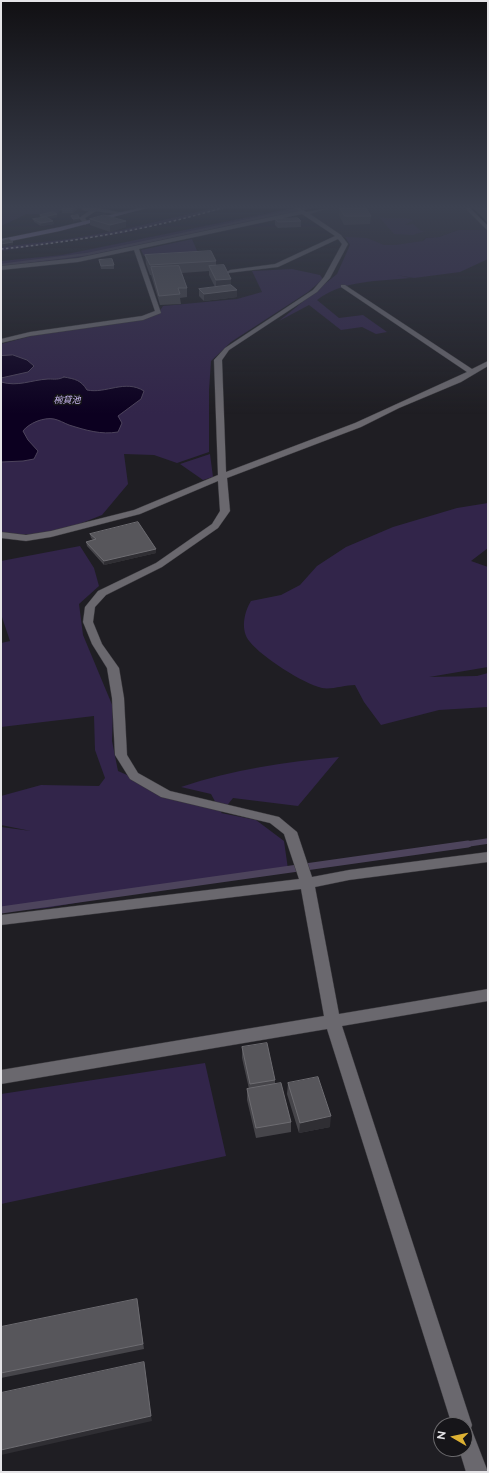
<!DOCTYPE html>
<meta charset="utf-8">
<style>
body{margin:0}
#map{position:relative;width:489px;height:1473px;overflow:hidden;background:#1f1e23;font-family:Raleway,sans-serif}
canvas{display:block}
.frame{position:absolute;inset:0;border:2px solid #e5e4e7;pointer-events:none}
.north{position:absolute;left:433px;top:1417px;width:40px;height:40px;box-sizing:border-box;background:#161519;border:1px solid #69686b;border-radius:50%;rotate:279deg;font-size:11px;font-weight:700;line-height:16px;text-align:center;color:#e5e4e7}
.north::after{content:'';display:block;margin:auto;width:14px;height:18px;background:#ddb133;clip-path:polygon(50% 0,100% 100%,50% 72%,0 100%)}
</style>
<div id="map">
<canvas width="489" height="1473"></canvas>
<div class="frame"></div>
<div class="north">N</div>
</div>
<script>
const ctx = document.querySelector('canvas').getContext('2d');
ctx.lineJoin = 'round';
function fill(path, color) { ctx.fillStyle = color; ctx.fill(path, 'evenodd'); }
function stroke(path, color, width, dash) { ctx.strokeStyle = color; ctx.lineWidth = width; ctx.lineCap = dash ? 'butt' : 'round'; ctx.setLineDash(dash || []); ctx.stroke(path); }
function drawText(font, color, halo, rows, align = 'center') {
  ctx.font = font + ' Raleway,"Noto Sans JP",sans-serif'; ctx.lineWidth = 3.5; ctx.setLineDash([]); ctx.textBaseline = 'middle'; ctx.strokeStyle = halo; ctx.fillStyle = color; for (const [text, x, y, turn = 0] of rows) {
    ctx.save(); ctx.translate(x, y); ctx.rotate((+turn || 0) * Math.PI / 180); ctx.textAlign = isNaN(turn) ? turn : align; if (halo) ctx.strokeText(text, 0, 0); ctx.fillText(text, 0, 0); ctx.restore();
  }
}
const built = new Path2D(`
 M331,208H467L486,227V230H458L439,237L425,238L418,246L359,245L339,235L308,214Z`);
const green = new Path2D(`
 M1,208H63L56,215L27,214L1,226Z
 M214,208H228L124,233L1,251V247L68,239L121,230Z
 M293,208H315L90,257L1,267V261L62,255Z
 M379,217C390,220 403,216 413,220L405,225L413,224L421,231H425L413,235L394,234Z
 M486,227L488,229V259L460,272L414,278L396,275L411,278C379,281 343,280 317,300L339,318L363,315L387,332L376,334L362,327L341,330L309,305L279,321L337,274L350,245L345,237L367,238L384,245H395L423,241L426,238L439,237L458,230H486Z
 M192,239L198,253L144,256L141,250Z
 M292,269L320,275L323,279L308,292L231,342L211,361L209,390V452L177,463L154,455L124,454L128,484L102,515L59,532L20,535L1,533V344L35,335L121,322L159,312L163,306L237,299L262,292L252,271Z
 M210,454L213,477L203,480L180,464Z
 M488,503V548L471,561L488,567V667L429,677L477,676L488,673V707L439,710L381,725L364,702L355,685C345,685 331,690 322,688C302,683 262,657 250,642C240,631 244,612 251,601L281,595L300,585L317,566L346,547L393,527L457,508Z
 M80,546L94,568L99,586L79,604L83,635L113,707L112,741L118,771L143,782L218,807L211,794L181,787C234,769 285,762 339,757L298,806L233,798L221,813L256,820L284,841L288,869L202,881L46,908L1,912V827L31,831L1,825V796L41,785L99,786L105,778L95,750L94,716L1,727V643L10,641L1,614V561Z
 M205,1063L226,1156L1,1204V1094Z`);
const water = new Path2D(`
 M13,355L27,360L34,366L28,372L1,378V356Z
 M64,377C75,379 81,380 87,390C106,394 125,379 144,391L141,399L118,416L122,423L118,432C101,435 85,430 69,425C64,423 59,420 54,419C44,417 29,423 23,431L28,440L38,451L34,459L23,461L1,462V382C18,387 31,380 48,379C55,379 58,380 64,377Z`);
const streamFar2 = new Path2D(`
 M1,265L88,254L306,208`);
const streamFar1 = new Path2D(`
 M461,845L488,841`);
const stream = new Path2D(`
 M1,910L468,844`);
const minor = new Path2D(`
 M83,208H97L124,213L121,215L96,211L85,218L88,223L85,225L79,218L89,211L82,210Z
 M295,208H300L306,212L329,208L310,214L341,235L348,244L330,278L317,292L229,350L222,360L226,472L355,423L467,372L341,287V285H345L472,369L488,361V366L461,382L399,408L361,427L227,478L230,511L218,528L162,567L106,595L95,607L93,622L102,644L119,668L124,698L127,755L138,773L170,791L279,817L297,832L312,877L349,870L488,852V862L349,880L315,887L339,1014L488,989V1001L342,1026L472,1425L471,1428L488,1472H466L459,1449H465V1425H452L327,1029L1,1084V1070L324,1016L301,889L1,925V915L299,879L284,834L270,823L161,797L130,779L115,755L112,698L107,668L92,644L83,622L85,607L98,591L156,563L212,524L220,511L218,481L140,514L51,537L26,541L1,538V532L26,535L51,531L134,510L218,475L214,360L225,348L313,290L324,277L342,244L338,239L278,267L228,273L227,272L230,270L275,264L335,236L302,214L139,249L161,313L143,320L30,336L1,343V339L30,332L142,316L155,311L134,250L78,262L1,270V266L78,258L299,211Z
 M465,208H470L488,226V231Z`);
const major = new Path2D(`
 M139,208H147L60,231L1,243V239L60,227Z`);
const rail = new Path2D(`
 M1,249C72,242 153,229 221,208`);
const wall = new Path2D(`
 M63,208H77V209L73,213H62V210Z
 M340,208H366L371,216L370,224L344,225L339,215Z
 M473,208H488V223Z
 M40,215L57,217L49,219L53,221L54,224L41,226L34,222L33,219L40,218Z
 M90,219L126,227L110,232L90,225Z
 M275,219L301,221V227L278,228L275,225Z
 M145,255L216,261V265L231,279V285L237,290V297L204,301L199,296V289L215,287L209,275V271L182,273L187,288V297L180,298L181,304L160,305L151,275H150L146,264Z
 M99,260L114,265V269H101Z
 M90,534L156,549V553L104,565L87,546L86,542L93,540L91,538Z
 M242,1047L275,1080V1085L291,1122V1132L256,1138L247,1100V1089H249L242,1058Z
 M288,1083L330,1127L299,1133L287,1094Z
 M137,1299L144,1349L1,1378V1327Z`);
const shadedWall = new Path2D(`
 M75,208H77V209L73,213V210Z
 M57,214V217L43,220V217Z
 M79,218V221L73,222V219Z
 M53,221L54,224L41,226V223Z
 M126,221V227L110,232V225Z
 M13,242V245L1,247V244Z
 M231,279V288L216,289V280Z
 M237,290V297L204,301V294Z
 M156,549V553L104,565V561Z
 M331,1116L330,1127L299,1133L300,1123Z
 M151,1416L152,1421L1,1455V1450Z`);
const building = new Path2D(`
 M63,208H75L73,210H62Z
 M340,208H366L371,216H345Z
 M483,208H488V213Z
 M53,212L57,214L43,217L40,215Z
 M78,215L79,218L73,219L71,216Z
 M104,215L126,221L110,225L90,219Z
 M46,217L53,221L41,223L33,219Z
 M298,218L301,221L278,222L275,219Z
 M9,239L13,242L1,244V241Z
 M211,251L216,261L150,265L145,255Z
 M112,259L114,265L101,266L99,260Z
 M224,265L231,279L216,280L209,266Z
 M179,266L187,288H178L180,294L159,296L151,267Z
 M231,285L237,290L204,294L199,289Z
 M138,522L156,549L104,561L86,542L96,539L90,534Z
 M267,1043L275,1080L250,1084L242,1047Z
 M318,1077L331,1116L300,1123L288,1083Z
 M281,1083L291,1122L256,1128L247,1089Z
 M137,1299L143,1344L1,1373V1327Z
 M144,1362L151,1416L1,1450V1393Z`);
const farWaternames = [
 ["椀貸池",67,400]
];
fill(built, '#28252f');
fill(green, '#32254a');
fill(water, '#0c0020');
stroke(water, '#4d445c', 1);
stroke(streamFar2, '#4d445c', 2.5);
stroke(streamFar1, '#4d445c', 5.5);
stroke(stream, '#4d445c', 7);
stroke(minor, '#39383c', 1);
stroke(major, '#39383c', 1);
fill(minor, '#6a686e');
fill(major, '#9385b2');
stroke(rail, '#c7c6c9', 1.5, [2.5, 2.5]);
fill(wall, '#46454a');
fill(shadedWall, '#2f2e33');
fill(building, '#57565b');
stroke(building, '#6d6c71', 1);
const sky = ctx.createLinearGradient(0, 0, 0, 414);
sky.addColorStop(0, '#111013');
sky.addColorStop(0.5, '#3c4150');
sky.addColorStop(1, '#3c415000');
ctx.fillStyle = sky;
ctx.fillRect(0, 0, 489, 414);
drawText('italic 9px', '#ccbaf5', '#161519', farWaternames);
</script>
